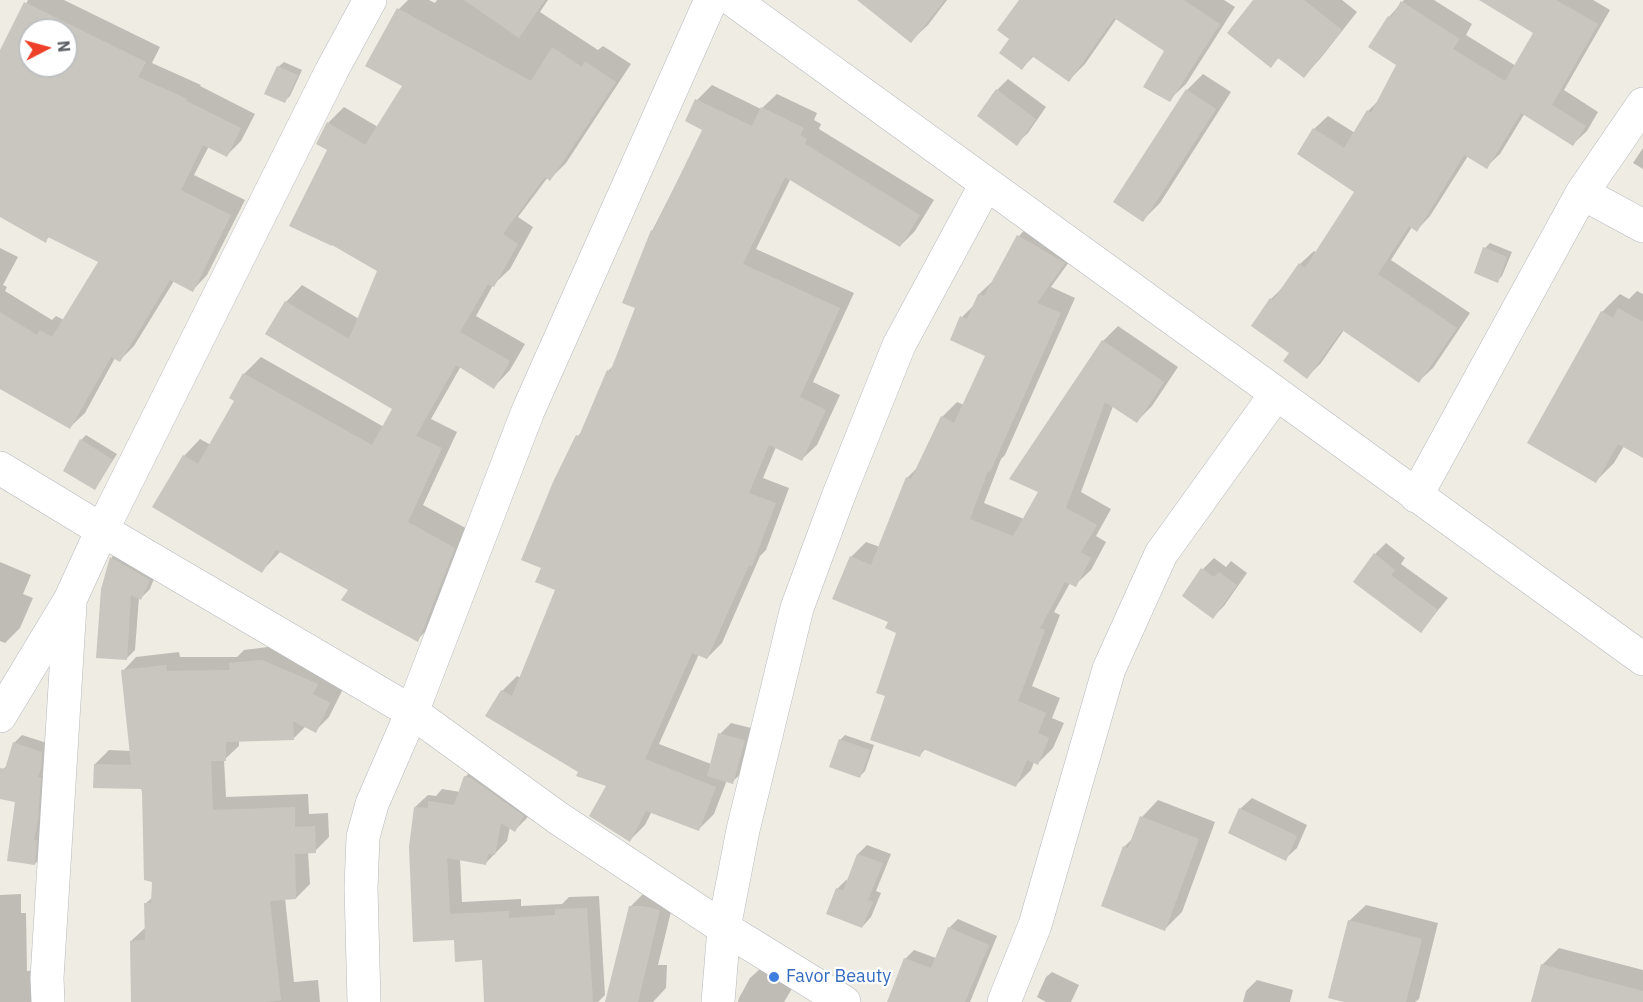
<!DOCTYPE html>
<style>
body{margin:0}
#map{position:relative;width:1643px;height:1002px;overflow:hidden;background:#eeece3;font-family:"IBM Plex Sans",sans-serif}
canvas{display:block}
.north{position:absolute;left:18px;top:18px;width:60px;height:60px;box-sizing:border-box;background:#fff;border:2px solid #bdbfc1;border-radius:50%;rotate:84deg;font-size:16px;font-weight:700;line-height:24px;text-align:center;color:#5b5f64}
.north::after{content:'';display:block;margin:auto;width:21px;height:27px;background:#ee3f29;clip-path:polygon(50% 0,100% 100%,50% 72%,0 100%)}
</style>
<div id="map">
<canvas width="1643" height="1002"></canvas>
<div class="north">N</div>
</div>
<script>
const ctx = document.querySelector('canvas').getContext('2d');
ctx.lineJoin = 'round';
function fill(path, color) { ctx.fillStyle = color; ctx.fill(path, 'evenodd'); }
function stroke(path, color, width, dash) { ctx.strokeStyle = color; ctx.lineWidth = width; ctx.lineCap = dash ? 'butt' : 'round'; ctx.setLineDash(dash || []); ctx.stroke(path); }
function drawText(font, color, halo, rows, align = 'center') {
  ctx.font = font + ' "IBM Plex Sans",sans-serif'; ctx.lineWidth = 4.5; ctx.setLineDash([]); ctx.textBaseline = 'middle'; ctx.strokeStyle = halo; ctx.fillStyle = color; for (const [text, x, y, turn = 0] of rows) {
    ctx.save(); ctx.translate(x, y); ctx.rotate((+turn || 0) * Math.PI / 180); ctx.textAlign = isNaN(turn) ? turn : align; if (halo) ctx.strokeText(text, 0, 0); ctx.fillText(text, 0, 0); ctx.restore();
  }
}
const shadow = new Path2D(`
 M28,0H64L160,47L152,63L201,85L200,86L255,114L241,141L227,155L209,146L194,175L245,200L207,275L193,290L174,281L134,346L120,360L115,358L85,413L70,427L0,387V248L18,257L3,285L7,287L5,291L52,320L56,316L64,320L100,261L50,236L45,241L0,215V54ZM30,30H66V66H30Z
 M408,0H429L435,3L437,0H548L540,12L598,50L603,46L631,64L566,163L550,179L548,177L518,217L533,227L510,269L493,285L476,316L525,344L510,370L494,387L461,366L431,419L457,432L423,505L471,531L434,623L417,640L351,589L281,551L262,571L184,456L200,439L211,445L236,401L231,398L244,374L261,357L384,427L394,409L286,302L302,285L359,319L379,270L328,149V123L344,107L378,127L404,86L399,9Z
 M859,0H947L928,25L911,41Z
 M1020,0H1224L1235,7L1186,84L1169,100L1166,50L1117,18L1085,64L1069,80L1034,56L1022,68L1012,39Z
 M1255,0H1342L1357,12L1320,59L1304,76L1280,57L1270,66Z
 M1404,0H1434L1472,24L1466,35L1516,66L1535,33L1488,0H1593L1610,10L1564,90L1598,112L1587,131L1573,144L1525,113L1500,154L1486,167L1468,156L1430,216L1417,230L1412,227L1391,260L1470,313L1433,368L1419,381L1344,330L1321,363L1307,377L1291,353L1271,299L1285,285L1300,264L1314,251L1317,253L1356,192L1314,129L1328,116L1355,133L1368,111L1380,99L1398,64L1389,17Z
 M284,62L302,70L290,96L285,101L278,67Z
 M1203,74L1231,92L1160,203L1143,220L1187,90Z
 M1008,79L1046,107L1028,133L1016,144L997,90Z
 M712,85L761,109L777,94L817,113L814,120L821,124L819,129L934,200L915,231L900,246L791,178L756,249L854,293L813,382L840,395L817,445L802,459L776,447L763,478L789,488L766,550L760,556L722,643L707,658L699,654L659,744L711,764L720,734L731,723L755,729L744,771L732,782L727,780L714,814L699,829L652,811L645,825L630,840L608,785L579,771L487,715L502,691L517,676L521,678L557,589L543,568L554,483L578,436L583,430L608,371L615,364L637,307L652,231L704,129L697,100Z
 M1643,148V169L1633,163Z
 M1034,220L1079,248L1051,287L1075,298L1005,455L1001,459L984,503L1024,519L1040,492L1103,341L1118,326L1178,367L1152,406L1136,422L1113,406L1081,492L1111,509L1096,536L1106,542L1091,570L1075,585L1070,583L1054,612L1060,615L1032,686L1060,698L1052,718L1064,723L1053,748L1038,763L1034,762L1031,770L1016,785L926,748L920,755L886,695L898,632L851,557L866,542L880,547L907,478L920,465L942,417L957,402L964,405L987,355L962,317L975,304L979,294L995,279L1019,236Z
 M1490,243L1512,252L1502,276L1497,281L1485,248Z
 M1637,291L1643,294V457L1624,446L1614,463L1596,481L1602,312L1620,294L1629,299Z
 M86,435L117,454L95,488L81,440Z
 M1386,543L1405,558L1401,564L1448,598L1421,631L1375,554Z
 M120,549L157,571L150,589L141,598L139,597L135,650L126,659L102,589L112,557Z
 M1214,558L1226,567L1231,561L1247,573L1224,606L1213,617L1203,569Z
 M0,562L31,575L23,594L33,598L20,628L5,643L0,641Z
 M276,646L343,689L329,717L315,731L306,726L294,738L239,740V746L224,760L226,797L308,794L309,814L328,813L329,837L315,851L308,852L310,884L296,898H285L294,982L318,980L320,1002H132L131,941L145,928L146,903L153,897L154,880L142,788L95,764L109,750L131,751L123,671L136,657L179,652L180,657H237L244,650Z
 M22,735L50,744L43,855L35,864L17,801L0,797V783L3,769L8,765L14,743Z
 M845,735L874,745L865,771L860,776L840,740Z
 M478,764L535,803L527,818L515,830L510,827L507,841L485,864L460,859L462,902L521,899V906L562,904L569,897L599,896L605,995L598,1002H486L484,959L456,939L415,807L428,795L436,796L442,789L460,792L465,777Z
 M1252,798L1307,825L1297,848L1285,859L1240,809Z
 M1158,800L1215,822L1182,912L1165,929L1124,847L1134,837L1142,817Z
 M867,845L891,854L876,891L881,893L871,917L862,927L837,889L846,880L849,881L858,854Z
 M646,891L675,895L658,965H667L666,988L653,1002H607L630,907Z
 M21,894V913H26L27,971L38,970V1002H0V895Z
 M1366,905L1438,923L1419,999L1415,1002H1350L1349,921Z
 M958,919L997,936L970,1002H905V959L914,950L936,958L949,928Z
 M1559,948L1643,970V1002H1532L1542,965Z
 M762,967L793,987L784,1002H738L739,998L750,978Z
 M1052,972L1079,985L1071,1002H1046L1037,997L1046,977Z
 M1257,980L1293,990L1290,1002H1243L1246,991Z`);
const building = new Path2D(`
 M464,0H545L519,38Z
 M857,0H945L911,43Z
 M1019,0H1184L1220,24L1170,102L1143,87L1164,51L1114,18L1069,82L1032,56L1022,70L999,53L1009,39L997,30Z
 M1253,0H1304L1342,30L1304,78L1278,58L1271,68L1227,33Z
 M1479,0H1556L1598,24L1552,105L1586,126L1573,146L1521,113L1487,169L1464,155L1417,232L1409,226L1378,274L1457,328L1419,383L1342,330L1307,379L1283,361L1289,353L1251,326L1270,298L1273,300L1299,263L1305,268L1354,192L1297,154L1313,128L1344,148L1367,110L1371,113L1396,65L1368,47L1388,16L1391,18L1401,1L1460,39L1453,49L1505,81L1533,33Z
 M24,2L146,62L138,77L187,99V101L241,128L227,157L203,145L181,190L231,215L193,292L170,280L120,362L111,357L70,429L0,389V312L37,335L40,330L52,337L98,262L48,237L46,243L0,217V50ZM30,30H66V66H30Z
 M397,8L531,81L552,47L582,67L585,61L616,82L550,181L545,177L503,234L518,244L494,287L488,284L460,332L510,361L494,389L456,365L416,436L442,448L408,522L455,548L418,642L341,600L348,590L276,550L262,573L152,507L183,455L198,464L234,401L229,398L243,373L372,445L392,409L265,334L285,301L349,339L377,271L332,245V246L289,226L327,150L316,144L327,122L365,145L402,86L365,66Z
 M277,66L298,75L285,103L264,94Z
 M996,89L1036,119L1017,146L977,116Z
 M1186,89L1216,109L1143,222L1113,202Z
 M695,99L752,126L761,107L804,128L800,135L807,139L805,144L920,215L900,247L785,177L743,264L840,308L800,397L826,410L802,461L769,445L749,493L776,503L752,566L749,565L707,659L692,653L645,759L716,787L699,831L646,811L630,842L589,816L606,786L576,776L578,772L485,716L501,690L512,696L555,590L535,582L541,568L521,560L553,482L576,435L579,436L607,370L610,372L635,308L622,303L651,230L653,231L702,130L685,121Z
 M1017,235L1065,263L1037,303L1061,313L990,472L988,471L970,519L1013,536L1038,492L1009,479L1102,340L1164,382L1137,423L1105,402L1066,508L1097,525L1081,552L1091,558L1076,587L1065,582L1040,628L1045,630L1018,701L1046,713L1038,733L1049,738L1038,765L1027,760L1016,787L923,749L920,757L870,740L885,696L876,693L896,633L885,628L888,622L832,599L850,556L871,565L906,477L911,479L941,416L954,423L985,356L950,340L960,316L967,319L978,294L984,296Z
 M1483,247L1507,257L1498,283L1474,273Z
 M1618,308L1643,322V458L1618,444L1596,483L1527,443L1601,311L1613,318Z
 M80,439L113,460L95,490L63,471Z
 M1374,553L1395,570L1391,575L1438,610L1421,633L1353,582Z
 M110,557L150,580L141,600L131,595L127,660L96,658L101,589Z
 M1201,568L1214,577L1219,572L1237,585L1213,619L1182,596Z
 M262,660L318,684L313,694L330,703L316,733L293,721L294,740L226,742V761H211L213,810L295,807V827L315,826L316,853L295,854L296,899L270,901L281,1000L264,1002H131L130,941L145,940L144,903H151L152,882L144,880L142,792L141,789L93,788L94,764L131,765L121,670L166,665L167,671L230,670L229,663Z
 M718,733L745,740L733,784L707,776Z
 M839,739L870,750L860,778L829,767Z
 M13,742L42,752L41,768L38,777L41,778L38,819L34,840H37L35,865L7,861L15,802L0,799V768L5,769Z
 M464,776L471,778L524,816L515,832L501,823L495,855L488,854L486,865L447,858L450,914L509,911V918L555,915V909L587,908L593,1002H484L482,960L455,962L454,940L413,942L409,847L414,807L428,808V801L454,805Z
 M1239,808L1297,836L1286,861L1228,833Z
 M1140,816L1199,839L1165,931L1101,906L1123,846L1128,848Z
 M857,854L883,863L868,900L873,902L862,928L826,914L836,888L843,891Z
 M629,906H642L660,910L638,1002H605Z
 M1348,920L1422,939L1406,1002H1344L1328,998Z
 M948,927L989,945L965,1002H887L904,958L931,968Z
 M1541,964L1643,991V1002H1531Z`);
const minor = new Path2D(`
 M733,0L1643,659
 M1582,193L1643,226
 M0,468L102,530L412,712L558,818L724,928L844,1002
 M1416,496L1582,193L1643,104
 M0,716L70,600L102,530L332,70L370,0
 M48,1002L47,978L70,605
 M364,1002L361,888L363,837L372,804L412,712L528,411L711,0
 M718,1002L724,928L743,830L797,608L838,497L899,345L986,184
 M1004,1002L1035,925L1109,669L1161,554L1276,394`);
const markers = [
 [774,977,6,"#3f7fe0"]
];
const shopNames = [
 ["Favor Beauty",786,977]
];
fill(shadow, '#0003');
fill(building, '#c9c6c0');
stroke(minor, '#b6b9be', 34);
stroke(minor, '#fff', 33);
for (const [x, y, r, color] of markers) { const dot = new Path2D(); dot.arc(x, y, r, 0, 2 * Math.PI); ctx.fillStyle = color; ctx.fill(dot); stroke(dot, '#fff', 2); }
drawText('18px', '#366cbe', '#fff', shopNames, 'left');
</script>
